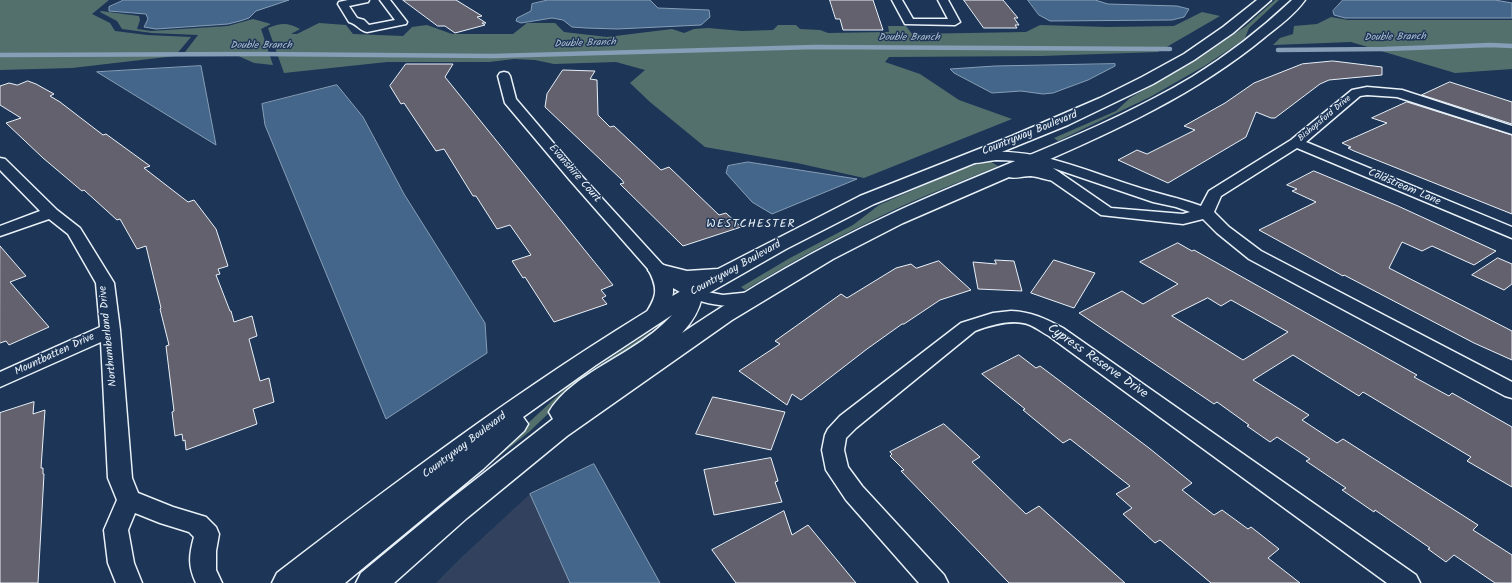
<!DOCTYPE html>
<style>
body{margin:0}
canvas{display:block;background:#1d3557}
</style>
<canvas width="1512" height="583"></canvas>
<script>
const ctx = document.querySelector('canvas').getContext('2d');
ctx.lineJoin = 'round';
function fill(path, color) { ctx.fillStyle = color; ctx.fill(path, 'evenodd'); }
function stroke(path, color, width, dash) { ctx.strokeStyle = color; ctx.lineWidth = width; ctx.lineCap = dash ? 'butt' : 'round'; ctx.setLineDash(dash || []); ctx.stroke(path); }
function drawText(font, color, halo, rows, align = 'center') {
  ctx.font = font + ' Kalam,sans-serif'; ctx.lineWidth = 3; ctx.setLineDash([]); ctx.textBaseline = 'middle'; ctx.strokeStyle = halo; ctx.fillStyle = color; for (const [text, x, y, turn = 0] of rows) {
    ctx.save(); ctx.translate(x, y); ctx.rotate((+turn || 0) * Math.PI / 180); ctx.textAlign = isNaN(turn) ? turn : align; if (halo) ctx.strokeText(text, 0, 0); ctx.fillText(text, 0, 0); ctx.restore();
  }
}
const built = new Path2D(`
 M530,494L570,583H436L464,555Z`);
const green = new Path2D(`
 M0,0H109L92,14L110,23L115,31L147,35L191,37L175,56L72,68L0,70Z
 M1275,0H1279L1249,28L1245,38L1240,42L1206,65L1150,97L1058,141L1054,138L1116,111L1130,98L1198,59L1246,26Z
 M101,11L139,16L140,20L137,29L151,31L228,26L253,19L271,24L261,29L273,65L254,63L234,54L182,56L198,35L152,33L122,29L117,21L100,12Z
 M1202,12L1220,16L1158,52L1041,56L889,57L885,62L920,74L959,100L1012,119L864,178L797,163L705,147L650,102L630,83L645,70L616,62L554,64L535,60L514,59L489,62H387L284,73L268,28C281,23 287,22 300,29L291,34H297L319,23L346,25L353,34L403,36L412,27L427,25L452,34H513L527,23H555L564,32L607,37L672,29L684,33L694,29L708,28L742,31L773,30L778,25H796L800,29L820,30L828,33L889,32L888,26H906L912,34L1026,32L1040,25L1108,27L1174,26Z
 M1331,17L1348,20H1512V69L1455,73L1351,42L1273,45L1280,38L1293,34L1294,26L1317,24Z
 M988,160L998,166C954,184 910,201 867,223C825,243 785,266 745,290L741,287L790,258L853,225L879,205L950,174Z
 M650,332L654,335L574,389L529,432L451,495L569,385Z`);
const water = new Path2D(`
 M124,0H289L256,11L249,18L240,21L228,24L156,29L144,27L148,19L146,14L109,11V7Z
 M548,0H650L658,8L709,10L710,17L701,25L617,29L586,28L572,27L563,20L552,18L521,23L516,21L517,18L531,11L532,4Z
 M1028,0H1095L1108,4L1177,6L1189,9L1184,17L1172,20L1050,21L1039,15Z
 M1343,0H1495L1512,3V18H1345L1334,15L1333,11Z
 M1115,64V66L1088,80L1053,93L1043,94L1021,91L992,93L954,73L950,69L995,66Z
 M201,66L216,145L97,72Z
 M337,85L363,117L404,194L485,323L487,353L386,419L265,125L262,104Z
 M748,162L857,179L772,214L752,202L726,173L728,166Z
 M594,464L660,583H570L530,494Z`);
const stream = new Path2D(`
 M1278,50L1385,49L1491,45L1512,46
 M0,55L261,54L493,56L815,47L1170,49`);
const building = new Path2D(`
 M403,0H456L482,16L477,17L486,23H482L485,25L455,33L445,26H438Z
 M830,0H873L883,30H843L840,19H836Z
 M964,0H1003L1018,18H1014L1019,25H1015L1017,28H984Z
 M1333,61L1382,67V75L1329,80L1320,84L1275,118H1271L1256,112L1246,137L1168,183L1118,160L1137,150L1147,154L1195,130L1184,126L1225,103L1254,83L1302,64Z
 M406,64H453L445,77L613,285L601,290L606,296L602,298L607,304L554,322L525,277L523,278L512,261L531,255L510,225L497,229L476,196H473L444,149L436,151L404,103L401,104L390,86Z
 M563,70L595,71L590,79L597,80L598,115L610,127L614,126L661,170L669,167L719,215L726,213L741,227L683,246L620,184L624,183L622,180L545,107L547,94Z
 M28,81L36,84L54,94L50,96L60,102L103,135L106,134L150,166L144,168L188,202L194,200L216,229L228,266L218,269L220,274L216,275L230,311H231L234,322L252,316L257,336L249,339L260,381L269,378L274,402L253,409L257,424L186,450L185,440L183,441L182,434L175,436L172,412L174,411L166,346L169,345L160,309L161,308L146,246L137,249L120,219L117,220L84,190L82,191L43,158L6,123L21,118L0,105V86L9,83L17,85Z
 M1450,82L1512,102V124L1422,95Z
 M1407,102L1512,135V214L1354,151L1348,148L1351,147L1342,143L1387,123L1372,118Z
 M1314,171L1398,206L1496,251L1474,265L1432,246L1422,251L1402,242L1389,268L1512,331V360L1474,343L1344,275L1343,276L1259,230L1316,202L1292,191L1297,189L1287,185Z
 M1178,243L1192,251L1194,250L1342,333L1417,375L1414,377L1449,396L1452,393L1512,427V487L1467,461L1471,457L1363,392L1359,396L1293,355L1253,380L1309,415L1302,420L1337,443L1343,439L1478,525L1473,530L1512,555V583H1495L1454,555L1446,562L1428,549L1430,548L1375,510L1374,512L1342,490L1346,488L1306,461L1310,459L1277,437L1270,442L1247,426L1249,425L1217,402L1214,404L1079,313L1122,291L1143,304L1178,284L1140,262ZM1208,298L1221,306L1231,300L1288,332L1243,360L1172,316Z
 M0,246L26,276L10,282L49,327L9,345L6,341L0,343Z
 M1498,258L1512,264V284L1504,290L1472,275Z
 M995,260L1014,261L1022,291L978,289L973,262L996,264Z
 M1054,260L1095,273L1074,308L1031,293Z
 M939,261L971,290L940,300L904,324H902L867,349L801,400L792,394L787,405L739,371L780,344L775,341L841,294L847,298L896,268L911,264L916,268Z
 M1019,355L1036,368L1040,366L1149,448L1192,483L1182,490L1214,515L1222,510L1248,529L1251,527L1279,549L1268,558L1300,583H1211L1160,540L1155,543L1123,514L1132,508L1116,494L1130,486L1070,439L1063,443L1023,410L1025,409L982,374Z
 M713,397L785,412L771,450L696,434Z
 M34,402L33,414L45,410L41,468H43V474H44L38,583H0V413Z
 M944,424L980,457L972,462L1026,514L1039,506L1125,583H1009L901,471L904,470L890,456L892,454L890,452Z
 M771,458L778,481L775,482L782,502L714,515L704,470Z
 M784,511L792,535L808,525L856,583H736L712,550Z`);
const street = new Path2D(`
 M348,0H369L368,2L349,6L357,18L364,20L369,25L395,20L380,0H390L407,22L406,24L367,32C360,31 357,24 349,22L338,4L339,2Z
 M892,0H902L913,19H948L938,0H948L960,22L955,25L905,24Z
 M504,72L508,73L510,76L516,99L579,173L662,264L707,292L723,295L752,292L758,294L761,298L758,302C728,310 700,305 673,288C674,301 666,312 659,322L652,324L645,322L643,318C656,298 660,291 648,269L569,179L505,103L498,76L500,73Z
 M1367,87L1402,90L1512,126V134L1397,97L1367,95L1360,96L1306,142L1512,227V238L1297,148L1221,196L1214,212L1229,227L1261,251L1512,382V398L1505,396L1249,259L1217,233L1203,219L1183,224L1101,215L1039,172L1033,166L1034,164C1022,161 1009,160 996,160C986,161 975,165 965,162L963,159L965,156C1024,141 1082,170 1137,187C1158,194 1180,198 1201,206L1209,191L1291,140L1352,90ZM1053,168L1153,202L1176,207L1190,212L1183,214L1111,208Z
 M0,158L5,159L57,210L80,228L114,283L120,330L132,478L138,493L173,507L206,517L216,527L219,534L216,551V570L222,583H196C188,566 189,555 194,537L189,532L160,523L135,513L128,530L134,563L142,583H116L108,563L104,530L117,500L108,478L101,342L0,387V372L100,327L96,283L68,234L49,219L0,236V226L40,211L0,170Z
 M1011,311C1032,312 1044,318 1063,328L1416,575L1420,583H1387L1049,336C1043,333 1037,328 1030,325C1013,318 991,325 975,331L856,428L846,438L844,450L848,467L862,486L944,575L948,583H919L846,500L826,470L822,450L825,435L828,429L840,416L961,323L993,313Z`);
const secondary = new Path2D(`
 M1257,0H1271L1233,33L1194,60L1153,84L1068,125L874,204L786,249L702,297C699,311 692,322 682,333C747,289 817,248 889,215C989,168 1097,134 1192,77C1228,55 1261,29 1292,0H1305C1295,14 1279,26 1265,37C1196,94 1115,131 1034,166L1059,172L1062,176L1059,180C1049,182 1041,177 1031,176C1023,176 1016,179 1009,177L903,223L833,259L732,320L567,436L467,518L394,583H356L361,573L447,502L553,419L549,412C565,384 605,365 631,348C647,338 660,328 672,315L596,365L523,417L528,424L524,431L483,469L345,583H272L277,573C411,470 546,369 693,284C680,283 656,281 648,270L651,265L659,264L687,271L718,269L860,196L1012,136L1100,98L1142,77L1184,54L1223,27Z`);
const farStreetnames = [
 ["Bishopsford Drive",1325,119,-40]
];
const farWaternames = [
 ["Double Branch",909,38],
 ["Double Branch",1395,38,-1],
 ["Double Branch",585,44,-2],
 ["Double Branch",261,46]
];
const streetNames = [
 ["Countryway Boulevard",1030,134,-22],
 ["Evanshire Court",574,174,49],
 ["Coldstream Lane",1404,188,23],
 ["Countryway Boulevard",736,269,-29],
 ["Northumberland Drive",109,336,-96],
 ["Mountbatten Drive",55,355,-25],
 ["Countryway Boulevard",465,446,-37]
];
const neighbourhoodNames = [
 ["WESTCHESTER",751,225]
];
const nearStreetnames = [
 ["Cypress Reserve Drive",1097,362,35]
];
fill(built, '#32425e');
fill(green, '#54706d');
fill(water, '#44668a');
stroke(water, '#869eb6', 1);
stroke(stream, '#869eb6', 4.5);
fill(building, '#64616e');
stroke(building, '#e8f1f8', 1);
stroke(street, '#e8f1f8', 3);
stroke(secondary, '#e8f1f8', 3);
fill(street, '#1d3557');
fill(secondary, '#1d3557');
drawText('9px', '#e8f1f8', '#1d3557', farStreetnames);
drawText('italic 10px', '#afc0d2', '#1d3557', farWaternames);
drawText('11px', '#e8f1f8', '#1d3557', streetNames);
ctx.letterSpacing = '1px';
drawText('12px', '#e8f1f8', '#1d3557', neighbourhoodNames);
ctx.letterSpacing = '0px';
drawText('13px', '#e8f1f8', '#1d3557', nearStreetnames);
</script>
